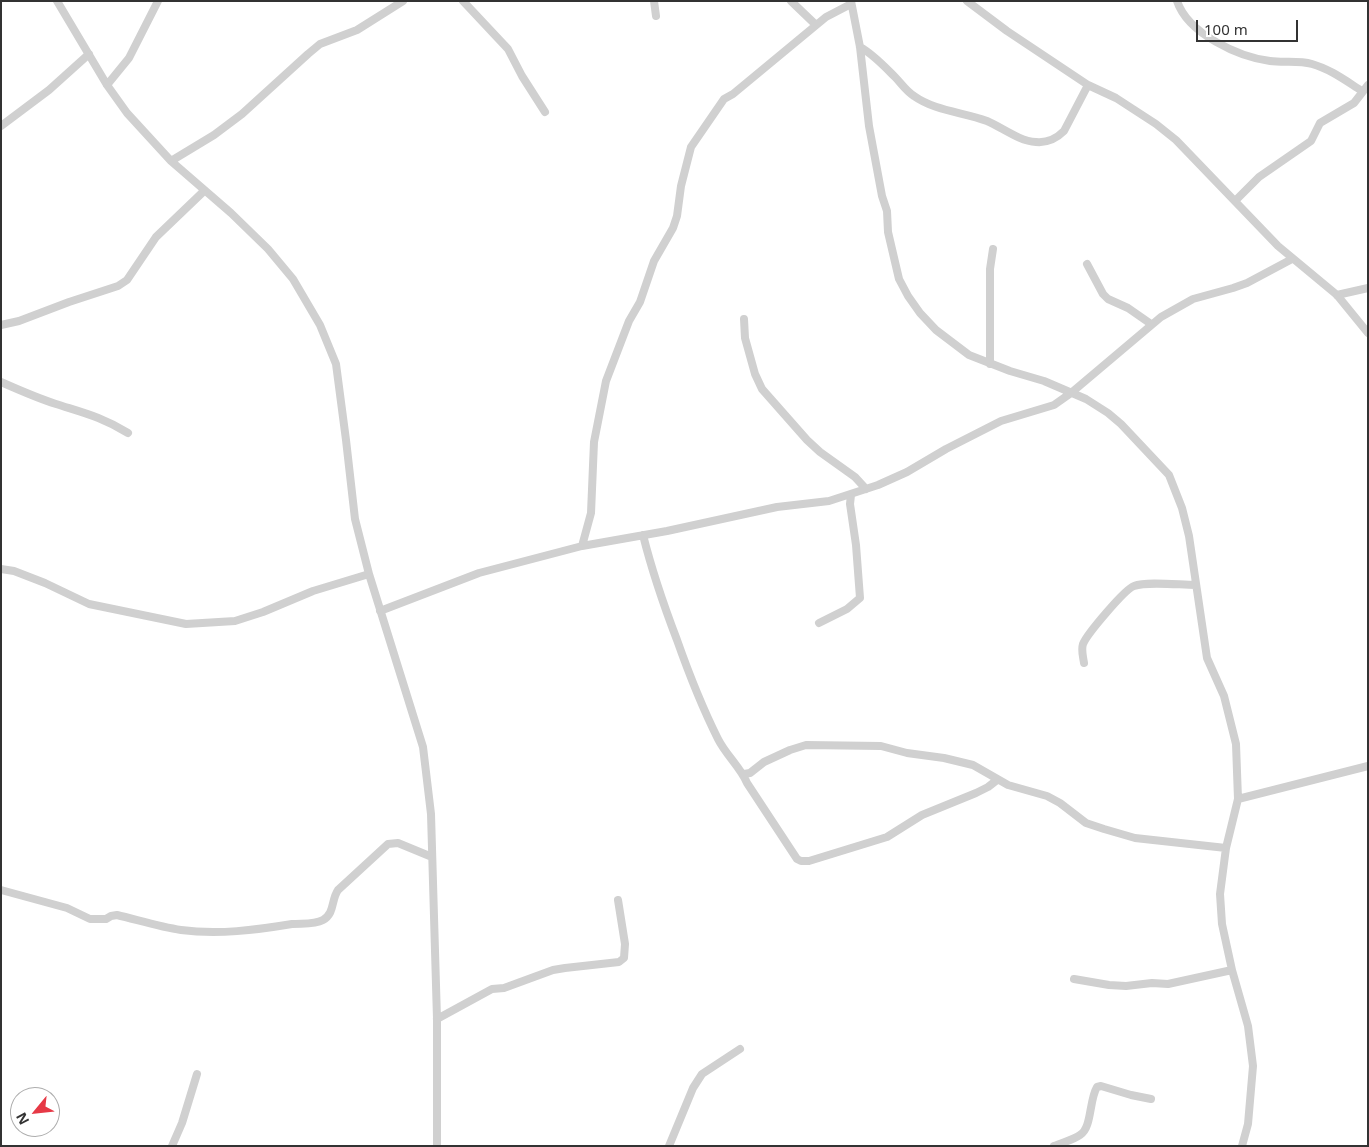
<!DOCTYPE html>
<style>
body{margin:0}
#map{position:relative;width:1369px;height:1147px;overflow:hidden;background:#fff;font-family:"Noto Sans",sans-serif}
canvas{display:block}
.frame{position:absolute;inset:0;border:2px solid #333;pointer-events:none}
.north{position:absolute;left:10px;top:1087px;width:50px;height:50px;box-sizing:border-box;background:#fff;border:1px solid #adadad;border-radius:50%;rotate:242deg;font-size:14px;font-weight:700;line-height:20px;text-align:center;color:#333}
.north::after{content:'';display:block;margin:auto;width:18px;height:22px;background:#e63946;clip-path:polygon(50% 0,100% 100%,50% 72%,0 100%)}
.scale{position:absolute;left:1196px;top:20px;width:102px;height:22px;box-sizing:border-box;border:2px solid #333;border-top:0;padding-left:6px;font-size:15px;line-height:18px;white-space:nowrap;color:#333;-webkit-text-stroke:4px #fff;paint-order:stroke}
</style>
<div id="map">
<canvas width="1369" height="1147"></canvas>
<div class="frame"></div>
<div class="north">N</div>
<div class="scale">100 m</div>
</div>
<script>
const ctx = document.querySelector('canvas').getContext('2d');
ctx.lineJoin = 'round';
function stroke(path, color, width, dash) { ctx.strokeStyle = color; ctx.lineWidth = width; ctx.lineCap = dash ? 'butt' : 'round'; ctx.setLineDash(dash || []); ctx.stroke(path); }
const minor = new Path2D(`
 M57,1L107,85L127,113L171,161L231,213L268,249L293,279L320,325L336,364L346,440L355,519L369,574L423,747L431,814L437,1019V1146
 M463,1L508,49L522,76L545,112
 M654,1L656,16
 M791,1L816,25
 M851,1L860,47L869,126L882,196L887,211L888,232L899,279L908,296L920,313L936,330L969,355L1010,371L1044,381L1086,399L1108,413L1121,424L1169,475L1182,508L1189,536L1207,658L1224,696L1236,744L1238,799L1226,848L1220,894L1222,924L1232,970L1248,1026L1253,1066L1248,1124L1242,1146
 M967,1L1007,31L1088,85L1116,98L1156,124L1176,140L1278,246L1337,295L1368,333
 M1177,1C1188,34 1239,57 1270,61C1284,63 1298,60 1312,64C1330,69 1346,81 1362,91
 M860,47C873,54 884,66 895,77C901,83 906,91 914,96C935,111 963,112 987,121C1003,128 1019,141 1036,142C1047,143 1057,138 1064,131L1088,85
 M107,85L129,58L158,1
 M1,126L49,90L89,54
 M171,161L214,135L242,114L308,54L320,44L357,30L403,1
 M1235,201L1259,177L1311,141L1320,123L1354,103L1368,85
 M1087,264L1103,294L1108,299L1128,308L1151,324
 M1337,295L1368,288
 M744,319L745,338L755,374L762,389L807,440L820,452L855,477L866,489
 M1,325L19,321L69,302L118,286L127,280L156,237L204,191
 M990,364V269L993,249
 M1,382C19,390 37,398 56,404C84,413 102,417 128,433
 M643,535C652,571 664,606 677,640C689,674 702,707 718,739C726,755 741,768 747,783L797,859L801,861H809L887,837L922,815L976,793L988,787L997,780
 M582,546L591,513L594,442L606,381L629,321L640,302L654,261L673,228L677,216L681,186L691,147L724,99L733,94L826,17L851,4
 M1,569L14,571L45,583L89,604L186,624L235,621L263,612L313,591L369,574
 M380,611L479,573L582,546L667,531L777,507L829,501L878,485L907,472L946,449L1001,421L1054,405L1071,393L1161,317L1193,299L1233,288L1247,283L1292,259
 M819,623L847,609L860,598L856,545L850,504L851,495
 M1084,663C1083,656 1081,650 1083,644C1087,634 1125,589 1134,586C1147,581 1180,585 1195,585
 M744,774L750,773L764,762L790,750L806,745L881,746L907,753L944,758L973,765L1008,785L1047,796L1060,803L1086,823L1104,829L1135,838L1226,848
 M1238,799L1368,766
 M1,890L67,908L90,919H106L111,916L117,915C138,920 160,927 181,930C218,935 256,930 292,924C302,923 314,925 323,920C335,913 331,900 338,890L388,844L398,843L432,857
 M1074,979L1109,985L1126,986L1152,983L1168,984L1232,970
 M437,1019L492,989L504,988L553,970L565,968L619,962L624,958L625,944L618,900
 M172,1146L182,1123L197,1074
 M669,1146L693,1088L702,1074L740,1049
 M1054,1146C1063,1142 1073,1140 1080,1135C1092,1128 1089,1100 1097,1087L1101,1086L1131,1095L1151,1099`);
stroke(minor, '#d0d0d0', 8);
</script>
